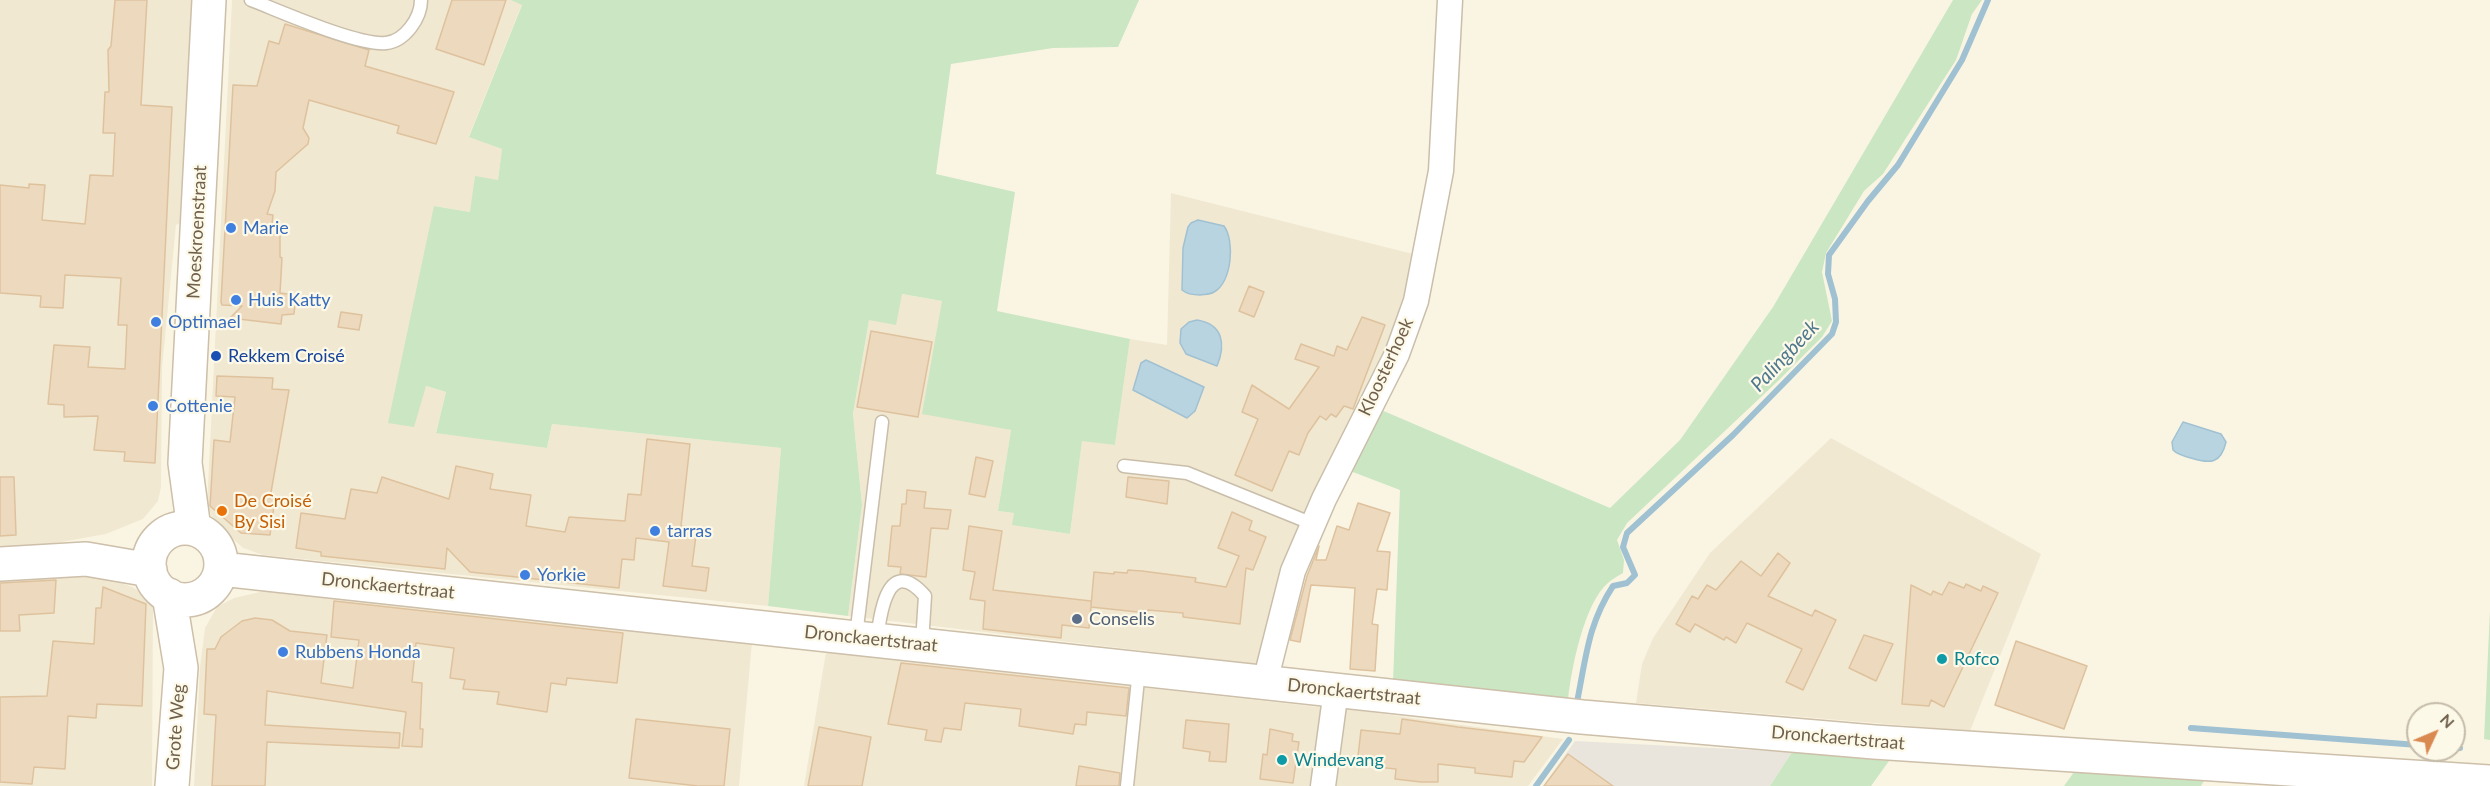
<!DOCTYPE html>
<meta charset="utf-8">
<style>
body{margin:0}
#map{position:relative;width:2490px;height:786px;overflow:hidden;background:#faf5e3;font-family:Lato,sans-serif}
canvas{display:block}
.north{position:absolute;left:2406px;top:702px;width:60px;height:60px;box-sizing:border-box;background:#fdf9e8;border:2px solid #c4bba9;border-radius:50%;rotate:46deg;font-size:16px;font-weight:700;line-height:24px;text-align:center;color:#6f5f4b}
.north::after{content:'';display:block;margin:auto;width:21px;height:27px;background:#da8951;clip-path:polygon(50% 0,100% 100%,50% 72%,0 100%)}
</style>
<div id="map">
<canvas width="2490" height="786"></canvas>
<div class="north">N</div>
</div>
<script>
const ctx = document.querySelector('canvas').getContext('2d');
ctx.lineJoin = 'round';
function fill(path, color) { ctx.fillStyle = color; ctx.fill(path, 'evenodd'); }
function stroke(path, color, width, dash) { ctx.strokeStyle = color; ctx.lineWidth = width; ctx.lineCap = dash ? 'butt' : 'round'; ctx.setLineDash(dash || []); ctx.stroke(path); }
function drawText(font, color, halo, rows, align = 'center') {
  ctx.font = font + ' Lato,sans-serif'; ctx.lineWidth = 4.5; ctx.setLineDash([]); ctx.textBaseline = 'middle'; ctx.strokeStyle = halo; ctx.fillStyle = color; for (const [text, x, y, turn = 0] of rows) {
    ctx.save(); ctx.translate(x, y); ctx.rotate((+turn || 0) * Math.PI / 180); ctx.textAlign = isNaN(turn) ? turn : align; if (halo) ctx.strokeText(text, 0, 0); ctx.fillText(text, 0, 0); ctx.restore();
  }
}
const residential = new Path2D(`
 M0,0H197L186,220L176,225L162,368L161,487L158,501L143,519L106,534L0,553Z
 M232,0H511L522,4L469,136L502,149L498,181L470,212L434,206L425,386L446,392L436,432L547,448L552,424L781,448L768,606L263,555L243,548L215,523L207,505Z
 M1171,193L1421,256L1397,333L1264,665L848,616L862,505L853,414L869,320L901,294L942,301L979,423L1011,430L998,511L1014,513L1013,525L1070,534L1082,440L1115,445L1130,339L1167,345Z
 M1831,438L2041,554L1970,731L1636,703L1642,664L1653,638L1710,553Z
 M43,569L108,578L132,587L148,596L153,602L152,786H0V573Z
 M273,589L752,642L739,786H194L200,667L205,628L217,607L234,598Z
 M826,652L1327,708L1318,786H804Z
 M1341,708L1563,739L1528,786H1331Z`);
const industrial = new Path2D(`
 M1575,741L1792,752L1770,786H1543Z`);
const green = new Path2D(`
 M511,0H1139L1118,47L1053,48L951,64L936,174L1015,192L997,311L1130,339L1115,445L1082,441L1070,534L1012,525L1014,513L998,511L1011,430L922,414L942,301L902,294L896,325L869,320L853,414L862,505L848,616L768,606L781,448L552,424L547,448L436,433L446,392L426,386L414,427L388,423L434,206L470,212L475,176L498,180L502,149L469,137L522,5Z
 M1953,0H1982L1972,14L1956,60L1883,174L1864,191L1826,253L1822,272L1832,321L1822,337L1778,381L1627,523L1617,540L1624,560L1623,573C1618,576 1612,579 1608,583C1584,603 1571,670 1568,700L1393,682L1400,490L1345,469L1379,409L1610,508L1680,440L1773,307Z
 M2490,610V740L2484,739Z
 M1792,752L1889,761L1871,786H1770Z
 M2074,772L2205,779L2201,786H2064Z`);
const water = new Path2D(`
 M1198,220L1224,226C1235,241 1232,282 1214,292C1209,295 1204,294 1200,295C1192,295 1187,294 1182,290L1183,248L1188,227L1191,223Z
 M1197,320C1223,324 1226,344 1217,366L1186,354L1180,343L1181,329L1189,322Z
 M1146,360L1204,387L1195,411L1187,418L1133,390L1141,363Z
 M2183,422L2221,434L2226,442C2221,464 2210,464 2191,458C2184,456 2178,455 2173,450L2172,442Z`);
const stream = new Path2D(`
 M1577,702C1586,658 1588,624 1613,586L1627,583L1635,575L1623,547L1627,533L1733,435L1832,334L1836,322L1835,299L1828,274L1829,255L1868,201L1898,165L1962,60L1988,0
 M2191,728L2418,745
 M2454,748H2460
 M1536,786L1569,740`);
const building = new Path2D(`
 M115,0H147L141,105L172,107L155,463L124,461L125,452L94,450L98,416L64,417V405L48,404L54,345L90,347L88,367L125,369L127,325H118L121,278L65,275L63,308L40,307L41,296L0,293V185L29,188V184L45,185L42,220L85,224L90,175L113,176L115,133H103L105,92H109L108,50L111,46Z
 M452,0H506L484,65L436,49Z
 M285,24L369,50L365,66L454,92L436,144L397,133L399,126L309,100L303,128L309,138L308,144L276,172L275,191L267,214L273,215L271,234L280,235V257L282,258L280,293L296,295L294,314L282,315L281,324L230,318L242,306L222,305L221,302L233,85L257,86L269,41L279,44Z
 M1249,286L1264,292L1254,317L1239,311Z
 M341,312L362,315L359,330L338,327Z
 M1362,317L1385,325L1353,409L1344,406L1336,417L1331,414L1326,420L1320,416L1308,433L1299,455L1289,451L1272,491L1235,475L1258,419L1242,412L1252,385L1289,409L1319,367L1295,359L1301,344L1334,356L1337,346L1347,350Z
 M871,331L932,342L918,417L857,407Z
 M217,376L273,378L272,389L289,390L270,498L275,499L270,535L241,533L210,506L214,440L230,442L235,397L216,396Z
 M647,439L690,444L681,526L697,528L692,566L709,568L706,591L663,586L669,542L636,538L634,560L622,559L619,588L470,572L447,548L445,569L321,556V552L296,548L301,513L345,519L351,489L377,493L382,477L449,499L456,466L493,474L490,489L531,495L526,526L565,532L569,517L625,521L628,494L641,495Z
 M976,457L993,461L985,497L969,494Z
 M0,477H14L16,535L0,536Z
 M1128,477L1169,481L1167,504L1126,497Z
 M907,490L926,492L924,508L951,510L948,529L931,528L926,577L900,574L901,567L888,566L892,526H900L902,504H906Z
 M1358,503L1390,513L1377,551L1390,552L1387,590L1377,589L1372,624L1378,625L1375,671L1350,669L1355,588L1311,585L1300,642L1290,640L1307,576L1319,546L1316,560H1326L1337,526L1349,530Z
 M1232,512L1252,521L1249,530L1266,537L1253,570L1246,568L1240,624L1183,617V613L1148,610L1147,613L1091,607L1089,628L1062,625L1061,638L983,629L985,601L970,599L975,572L963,570L969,526L1002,531L993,590L1091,601V606L1094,572L1114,574V572L1127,573L1128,570L1142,571L1196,578L1195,582L1226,587L1239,556L1218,548Z
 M1778,553L1790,563L1768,596L1812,616L1815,610L1836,620L1803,690L1786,682L1802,649L1747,623L1736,643L1726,637L1724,640L1695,624L1690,632L1676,624L1692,596L1698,599L1707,585L1716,590L1741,561L1761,576Z
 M56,580L54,613L19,615L20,631H0V583Z
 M1949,582L1964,588L1966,584L1981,591L1983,586L1998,593L1944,707L1931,700L1929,706L1902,704L1911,585L1931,595L1933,591L1942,595Z
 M103,587L146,604L142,706L97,704L96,718L68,716L65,769L34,767L32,784L0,782V697L47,696L53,641L94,644L96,608H101Z
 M334,601L623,633L617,683L567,678L566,685L551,683L547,712L497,704L499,692L463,689L465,680L450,678L454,648L416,643L412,682L422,683L420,729H423L422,747L402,746L406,712L267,691L265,725L400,733L399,748L267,742L265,786H212L216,715L204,714L207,649H215L221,637L242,621L255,618L272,620L290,631L327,635L321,683L353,688L359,640L331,637Z
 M1864,635L1893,644L1876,681L1849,668Z
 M2016,641L2087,666L2064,729L1995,705Z
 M901,663L1129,688L1126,716L1087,712L1086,725L1075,724L1073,734L1019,726L1021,709L965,703L961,730L944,728L941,742L925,740L927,730L888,724Z
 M636,719L730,729L724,786H698L629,778Z
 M1402,719L1458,727L1542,737L1524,762L1514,761L1512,777L1475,773V768L1438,764V782H1421L1395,779L1396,769L1357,765L1361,730L1400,734Z
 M1186,720L1229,724L1226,762L1209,761L1210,752L1183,748Z
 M819,727L871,737L862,786H808Z
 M1270,729L1293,734L1292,741L1299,742L1293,783L1260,779L1263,754L1267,755Z
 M1568,754L1613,786H1544Z
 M1079,766L1120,773L1119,786H1076Z`);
const lane = new Path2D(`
 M251,0C280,11 358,46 386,43C405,41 421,18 421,0
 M1124,466L1187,473L1313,524
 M856,636L882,422
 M877,640C880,613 888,554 925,596L922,643
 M1127,786L1139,670`);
const street = new Path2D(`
 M1265,682L1293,571L1324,499L1397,354L1416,301L1441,171L1450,0
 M1323,786L1336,690`);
const secondary = new Path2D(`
 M149 564a36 36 0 1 1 72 0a36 36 0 1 1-72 0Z
 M194,529L185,463L209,0
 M0,564L86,559L150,570
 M221,569L1582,717L1874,742L2490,782
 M169,595L181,668L172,786`);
const markers = [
 [231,228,6,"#3f7fe0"],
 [236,300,6,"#3f7fe0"],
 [156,322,6,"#3f7fe0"],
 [216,356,6,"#1a4fb4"],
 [153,406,6,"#3f7fe0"],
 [222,511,6,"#e8710a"],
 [655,531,6,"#3f7fe0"],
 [525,575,6,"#3f7fe0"],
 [1077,619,6,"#5c6f8a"],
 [283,652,6,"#3f7fe0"],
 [1942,659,6,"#0f9aa8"],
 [1282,760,6,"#0f9aa8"]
];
const shopNames = [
 ["Marie",243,228],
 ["Huis Katty",248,300],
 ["Optimael",168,322],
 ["Cottenie",165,406],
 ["tarras",667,531],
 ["Yorkie",537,575],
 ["Rubbens Honda",295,652]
];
const streetNames = [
 ["Moeskroenstraat",197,232,-87],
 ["Kloosterhoek",1386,367,-65],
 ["Dronckaertstraat",388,586,6],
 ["Dronckaertstraat",871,639,6],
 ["Dronckaertstraat",1354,692,6],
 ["Grote Weg",176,727,-86],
 ["Dronckaertstraat",1838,738,5]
];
const transitNames = [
 ["Rekkem Croisé",228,356]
];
const foodNames = [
 ["De Croisé",234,501],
 ["By Sisi",234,522]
];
const serviceNames = [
 ["Conselis",1089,619]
];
const cultureNames = [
 ["Rofco",1954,659],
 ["Windevang",1294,760]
];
const waterNames = [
 ["Palingbeek",1785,356,-47]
];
fill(residential, '#f1e8d2');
fill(industrial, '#e9e5dd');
fill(green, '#cbe6c3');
fill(water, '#b9d4e1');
stroke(water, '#a0c1d2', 1.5);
stroke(stream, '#a0c1d2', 6);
fill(building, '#edd9bd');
stroke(building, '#dec29e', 1.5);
stroke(lane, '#c9beaa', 15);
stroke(street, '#c9beaa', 27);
stroke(secondary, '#cdbfa9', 36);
stroke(lane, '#fff', 12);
stroke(street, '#fff', 24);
stroke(secondary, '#fff', 33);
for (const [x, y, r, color] of markers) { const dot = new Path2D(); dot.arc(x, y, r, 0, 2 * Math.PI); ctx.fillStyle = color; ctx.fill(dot); stroke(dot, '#fdf9e8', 2); }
drawText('18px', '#366cbe', '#fdf9e8', shopNames, 'left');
drawText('18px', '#6f5f4b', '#fdf9e8', streetNames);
drawText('18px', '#164399', '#fdf9e8', transitNames, 'left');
drawText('18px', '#c56008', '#fdf9e8', foodNames, 'left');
drawText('18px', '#4e5e75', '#fdf9e8', serviceNames, 'left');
drawText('18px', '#0d838f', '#fdf9e8', cultureNames, 'left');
drawText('italic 20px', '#4e788e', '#fdf9e8', waterNames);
</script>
